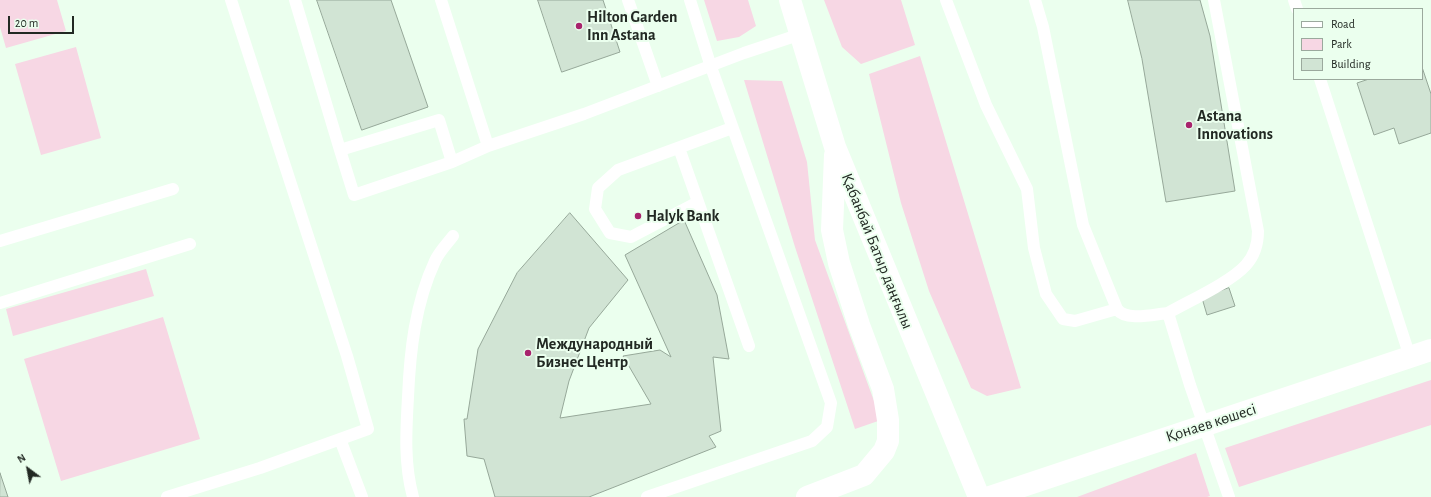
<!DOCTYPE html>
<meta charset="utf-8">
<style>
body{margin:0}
#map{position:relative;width:1431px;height:497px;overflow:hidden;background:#ebffee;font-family:"Alegreya Sans",sans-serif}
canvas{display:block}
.legend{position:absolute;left:1293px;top:8px;width:130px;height:72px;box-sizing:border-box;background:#ebffee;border:1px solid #9ba99d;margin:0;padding:5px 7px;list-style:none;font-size:12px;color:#222923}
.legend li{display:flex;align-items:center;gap:8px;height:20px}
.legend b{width:20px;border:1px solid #9ba99d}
.north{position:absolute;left:8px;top:449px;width:40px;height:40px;-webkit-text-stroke:3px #ebffee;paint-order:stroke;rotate:328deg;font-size:11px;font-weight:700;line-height:16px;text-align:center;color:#222923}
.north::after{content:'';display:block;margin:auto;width:14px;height:18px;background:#222923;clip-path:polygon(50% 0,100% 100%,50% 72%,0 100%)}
.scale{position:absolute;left:8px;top:16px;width:66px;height:18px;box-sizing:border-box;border:2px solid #222923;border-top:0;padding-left:5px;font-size:12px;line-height:14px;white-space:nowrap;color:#222923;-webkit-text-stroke:3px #ebffee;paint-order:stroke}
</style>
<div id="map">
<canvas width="1431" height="497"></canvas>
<ul class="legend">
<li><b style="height:5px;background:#fff"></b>Road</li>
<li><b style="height:11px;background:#f7d7e4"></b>Park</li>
<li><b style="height:11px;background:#d1e4d4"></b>Building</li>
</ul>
<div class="north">N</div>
<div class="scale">20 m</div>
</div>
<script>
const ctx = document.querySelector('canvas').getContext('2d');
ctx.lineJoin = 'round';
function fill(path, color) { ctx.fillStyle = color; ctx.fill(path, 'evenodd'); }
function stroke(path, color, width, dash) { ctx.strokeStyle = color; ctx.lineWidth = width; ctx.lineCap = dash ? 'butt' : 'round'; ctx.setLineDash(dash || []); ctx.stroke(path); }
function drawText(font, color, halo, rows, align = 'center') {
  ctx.font = font + ' "Alegreya Sans",sans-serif'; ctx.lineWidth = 4; ctx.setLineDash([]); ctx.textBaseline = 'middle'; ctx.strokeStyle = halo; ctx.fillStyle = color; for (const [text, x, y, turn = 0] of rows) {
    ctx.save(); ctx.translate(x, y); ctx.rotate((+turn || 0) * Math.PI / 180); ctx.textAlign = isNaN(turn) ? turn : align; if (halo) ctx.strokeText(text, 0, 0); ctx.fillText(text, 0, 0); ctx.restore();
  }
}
const green = new Path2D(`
 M0,0H57L66,31L6,48L0,27Z
 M704,0H748L756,26L739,37L717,41Z
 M824,0H901L915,45L861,64L842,47Z
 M76,47L101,138L41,155L15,64Z
 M920,56L1021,388L987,396L971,388L929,291L901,203L869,74Z
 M744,80L782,81L807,162L815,240L881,420L855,429L795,247Z
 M146,269L154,296L13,336L6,309Z
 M163,317L200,439L61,481L24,359Z
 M1431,380V425L1239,487L1225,448Z
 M1196,453L1210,496L1207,497H1077Z`);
const building = new Path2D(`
 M317,0H391L428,107L362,130Z
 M538,0H603L620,52L562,72Z
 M1128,0H1200L1210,36L1235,191L1166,202L1142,59Z
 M1422,67L1431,94V133L1399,144L1394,128L1374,135L1357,83L1369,79H1422Z
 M570,213L628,280L589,328L569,381L560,418L651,404L623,356L660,350L671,357L625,255L684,220L717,295L729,359L713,357L721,431L709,436L716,447L589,497H495L484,459L467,456L464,419H467L478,349L517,273Z
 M1229,288L1235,306L1207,315L1202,298Z
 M0,473L8,497H0Z`);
const lane = new Path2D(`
 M295,0L340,150L439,120L452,162
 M441,0L488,146
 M628,0L658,86
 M946,0L986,105L1027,189L1034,248L1046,294L1063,319L1075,321L1117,309
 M1035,0L1043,27L1083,225L1117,309C1126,322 1155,314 1168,313
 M1214,0L1258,231C1258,244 1255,255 1246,265C1231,282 1189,301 1168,313L1190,385L1229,497
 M1294,0L1297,9
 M1320,79L1410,357
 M679,148L749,346
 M340,150L354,195L452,162L488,146L584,114L744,53L801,34
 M698,202L631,237L610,233L595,209L598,188L618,170L732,128
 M0,241L173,189
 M0,303L190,244
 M340,439L362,497
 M167,497L260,468L368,429L347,356L231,0
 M413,497C404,464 406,431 408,397C410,351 415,304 435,261C439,252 447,244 453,236
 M647,497L812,441L827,427L831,403L711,67L690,0`);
const secondary = new Path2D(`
 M790,0L835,147L979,497
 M807,497L864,475L884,451L888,441V420L883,389L859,325L839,263L832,230L835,155
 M990,497L1431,350`);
const markers = [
 [579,26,4,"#a8236d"],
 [1189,125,4,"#a8236d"],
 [638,216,4,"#a8236d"],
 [528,353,4,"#a8236d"]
];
const poiNames = [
 ["Hilton Garden",587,17],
 ["Inn Astana",587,35],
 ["Astana",1197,116],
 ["Innovations",1197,134],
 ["Halyk Bank",646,216],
 ["Международный",536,344],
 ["Бизнес Центр",536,362]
];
const streetNames = [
 ["Қабанбай Батыр даңғылы",877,251,68],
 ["Қонаев көшесі",1211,423,-18]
];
fill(green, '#f7d7e4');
fill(building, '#d1e4d4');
stroke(building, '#96a899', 1);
stroke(lane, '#fff', 12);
stroke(secondary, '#fff', 22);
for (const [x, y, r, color] of markers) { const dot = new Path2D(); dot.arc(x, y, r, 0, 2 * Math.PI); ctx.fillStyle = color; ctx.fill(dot); stroke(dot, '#ebffee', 1.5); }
drawText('bold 16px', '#222923', '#ebffee', poiNames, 'left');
drawText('16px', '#222923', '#ebffee', streetNames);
</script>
